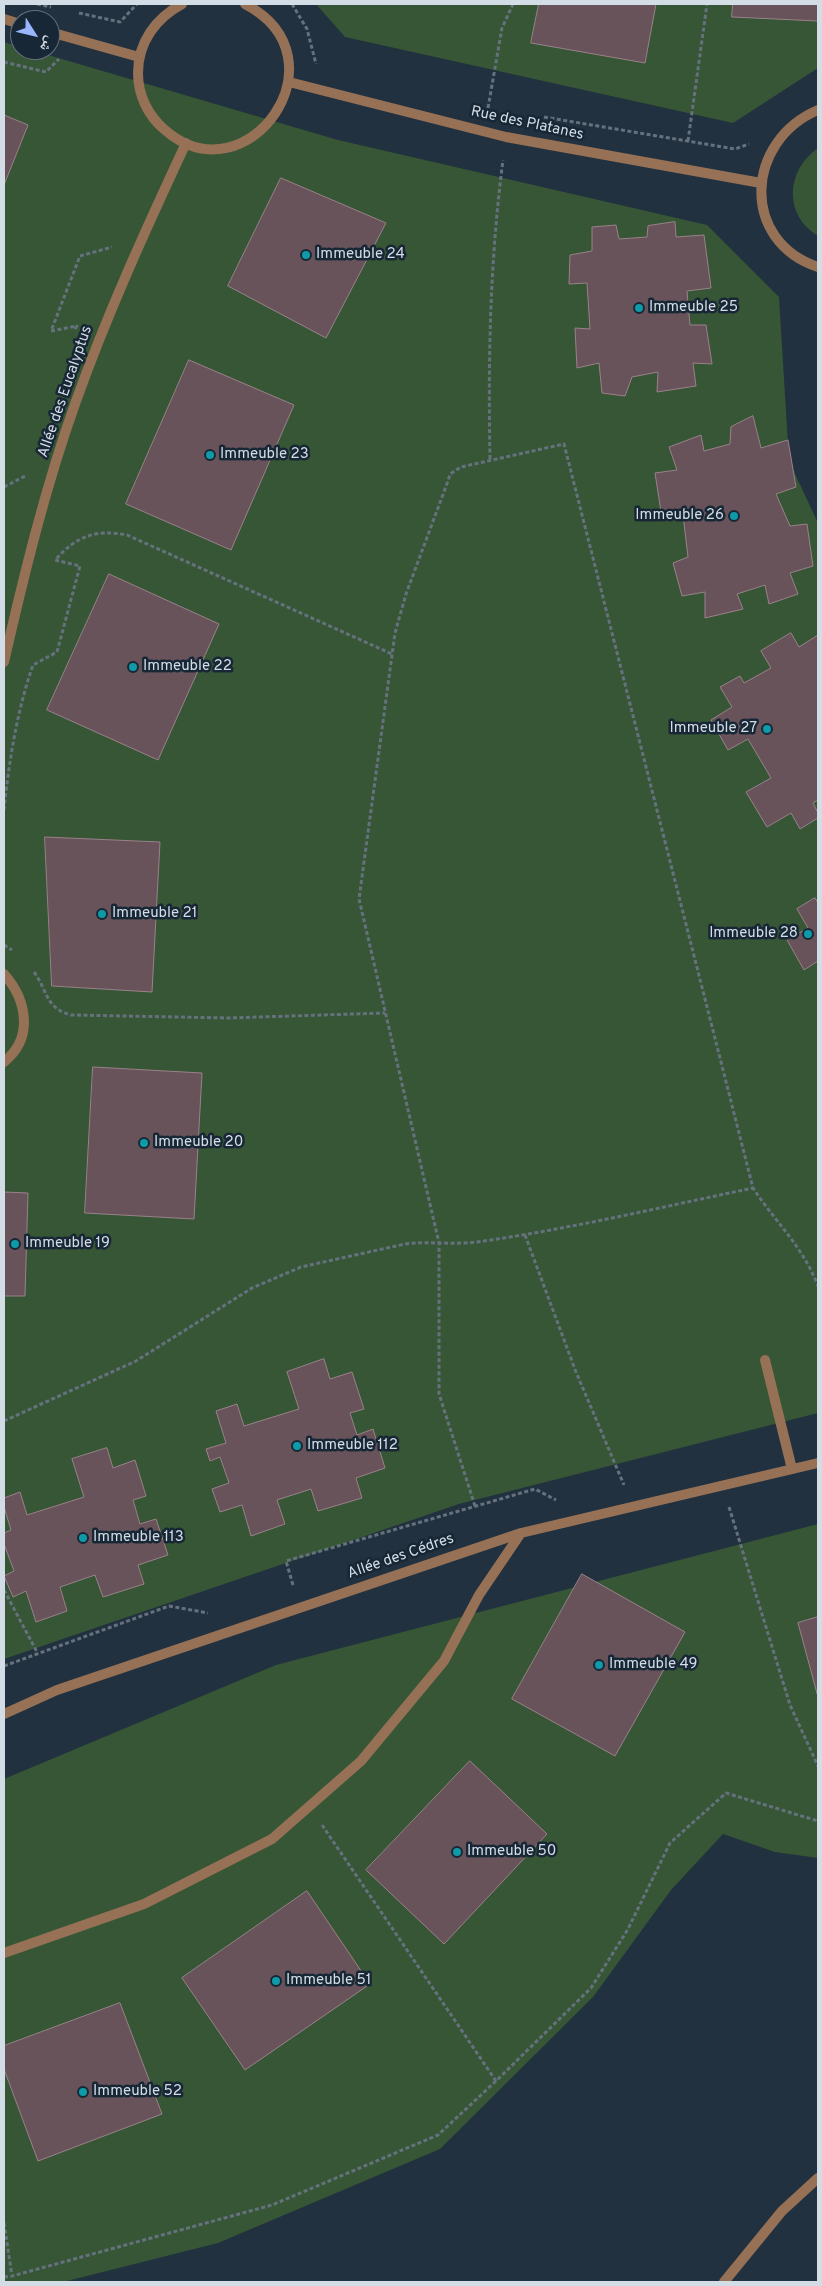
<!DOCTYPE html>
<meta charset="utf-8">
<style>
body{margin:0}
#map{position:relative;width:822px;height:2286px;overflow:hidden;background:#22313f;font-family:Overpass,"Noto Naskh Arabic",sans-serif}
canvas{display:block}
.frame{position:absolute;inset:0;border:5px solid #d3dde6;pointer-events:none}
.north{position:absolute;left:10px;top:10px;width:50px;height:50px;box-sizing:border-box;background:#182735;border:1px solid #63707c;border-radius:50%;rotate:126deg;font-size:14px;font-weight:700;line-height:20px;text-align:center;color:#d3dde6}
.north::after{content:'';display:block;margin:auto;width:18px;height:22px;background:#98b5fd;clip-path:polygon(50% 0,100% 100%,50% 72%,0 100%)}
</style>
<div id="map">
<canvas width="822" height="2286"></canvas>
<div class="frame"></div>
<div class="north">ش</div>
</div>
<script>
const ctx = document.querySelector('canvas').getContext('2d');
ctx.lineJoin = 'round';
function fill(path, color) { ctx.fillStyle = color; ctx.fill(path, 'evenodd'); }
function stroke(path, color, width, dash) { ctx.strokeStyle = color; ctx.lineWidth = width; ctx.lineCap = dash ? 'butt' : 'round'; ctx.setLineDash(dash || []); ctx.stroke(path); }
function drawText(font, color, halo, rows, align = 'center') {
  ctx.font = font + ' Overpass,sans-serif'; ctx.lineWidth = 5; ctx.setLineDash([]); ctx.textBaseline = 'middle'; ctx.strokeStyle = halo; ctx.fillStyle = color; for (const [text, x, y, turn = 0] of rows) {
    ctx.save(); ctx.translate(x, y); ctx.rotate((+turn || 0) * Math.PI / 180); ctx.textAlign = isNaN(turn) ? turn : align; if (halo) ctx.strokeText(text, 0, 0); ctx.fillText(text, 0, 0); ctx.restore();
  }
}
const green = new Path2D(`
 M316,4H818V68L733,123L345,37Z
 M4,42L20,47V50H31L338,140L707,225L779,297L789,461L818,523V1413L459,1504L4,1659Z
 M818,148V236C783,215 786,170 818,148Z
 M818,1524V1858L775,1852L723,1834L671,1890L593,1997L440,2149L218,2243L63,2282H4V1779L276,1665Z`);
const building = new Path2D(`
 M539,4H656L645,63L531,43Z
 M733,4H818V21L732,17Z
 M4,115L28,125L4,185Z
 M281,178L386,223L326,338L228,286Z
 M675,222L676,237L704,235L711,288L687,291L690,325H706L712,364L693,363L696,386L657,392L658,372L632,377L625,396L602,393L599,363L577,368L575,328L590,329L587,283L569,284L570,255L592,251V227L616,225L619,239L647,237L648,226Z
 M189,360L294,405L231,550L126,504Z
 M753,416L761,448L788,440L796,487L776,494L790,526L807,524L813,566L790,573L798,594L769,604L765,585L737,594L743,609L705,618V592L682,596L673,563L688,557L683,515L662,518L655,473L677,470L669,447L701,435L704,451L730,444L731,427Z
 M109,574L219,624L158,760L47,710Z
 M791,633L799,647L818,635V800L813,803L818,813V818L800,829L791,813L767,827L746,792L771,778L748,739L728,750L711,720L732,707L720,687L740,676L744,683L771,668L761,651Z
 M45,837L160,842L152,992L52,986Z
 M815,898L818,903V961L804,970L787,940L808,928L797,909Z
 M93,1067L202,1073L194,1219L85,1213Z
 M4,1192L28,1193L25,1296H4Z
 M324,1359L330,1379L352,1372L364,1409L350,1413L357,1435L373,1429L385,1468L356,1478L362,1498L318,1511L311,1489L277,1500L285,1524L251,1536L242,1505L220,1512L212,1489L229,1483L220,1457L210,1461L206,1449L226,1443L216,1411L237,1404L244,1426L299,1409L287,1372Z
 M107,1448L113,1468L135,1460L146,1496L133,1500L140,1524L156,1519L168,1555L138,1565L144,1584L103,1597L95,1575L60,1587L67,1611L36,1622L26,1591L13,1597L4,1576L14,1571L4,1544V1533L11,1530L4,1507V1498L20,1492L27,1515L84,1497L72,1459Z
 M582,1574L685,1632L615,1756L512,1699Z
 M818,1617V1697L798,1623Z
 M470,1761L547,1834L444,1944L366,1870Z
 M307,1891L370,1984L245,2070L182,1978Z
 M120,2003L162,2114L38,2161L4,2069V2046Z`);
const path = new Path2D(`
 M37,4L51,7
 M292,4L307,29L316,64
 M79,13L120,22L137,4
 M4,62L46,72L59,59
 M488,108L502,28L513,4
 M544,117L735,149L749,144
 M688,141L707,4
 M75,329L77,326L51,331L80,256L112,247
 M490,459C488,359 490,260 503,160
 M4,487L27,475
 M4,810C9,761 17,711 33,665L57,652L80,566L55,560C77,536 95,529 127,535L392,654
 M4,945L12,950
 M34,972C48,991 45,1008 71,1015L228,1018L385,1013
 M525,1235L576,1372L624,1485
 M4,1421L136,1361L252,1288L301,1267L405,1244C429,1241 453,1245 477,1242C570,1229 662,1207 753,1188
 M475,1506L439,1394V1243L359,899L395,633L406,594L448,481L450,474L461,467L564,444L753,1188C776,1223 802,1245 818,1286
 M729,1507L790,1705L818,1766
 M293,1585L286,1561L535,1489L556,1500
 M4,1590L37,1652
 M4,1666L169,1606L208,1613
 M322,1825L496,2081L591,1988L628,1929L670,1843L726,1793L818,1821
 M4,2223L12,2276L272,2205L438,2135L496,2081
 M4,2277L12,2276`);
const service = new Path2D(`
 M765,1360L792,1469`);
const minor = new Path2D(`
 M182,4C156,18 138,42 138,73C138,95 148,116 165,130C247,201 349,58 245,4
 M4,19L20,24
 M50,32L139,57
 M289,82L506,137L761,183
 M818,110C745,141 740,241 818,267
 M4,662C24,575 45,488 75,404C107,314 146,229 186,143
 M4,974C27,1000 34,1038 4,1062
 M4,1714L57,1690L521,1533L818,1463
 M4,1953L144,1904L272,1839L361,1761L444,1661L479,1595L521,1533
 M724,2282L782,2211L818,2178`);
const markers = [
 [306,255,5,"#0f9aa8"],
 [639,308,5,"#0f9aa8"],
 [210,455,5,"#0f9aa8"],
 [734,516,5,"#0f9aa8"],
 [133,667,5,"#0f9aa8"],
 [767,729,5,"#0f9aa8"],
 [102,914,5,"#0f9aa8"],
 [808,934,5,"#0f9aa8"],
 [144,1143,5,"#0f9aa8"],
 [15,1244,5,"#0f9aa8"],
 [297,1446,5,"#0f9aa8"],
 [83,1538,5,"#0f9aa8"],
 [599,1665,5,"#0f9aa8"],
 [457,1852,5,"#0f9aa8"],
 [276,1981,5,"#0f9aa8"],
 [83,2092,5,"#0f9aa8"]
];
const streetNames = [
 ["Rue des Platanes",527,124,12],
 ["Allée des Eucalyptus",66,392,-71],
 ["Allée des Cédres",401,1557,-19]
];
const poiNames = [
 ["Immeuble 24",316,255],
 ["Immeuble 25",649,308],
 ["Immeuble 23",220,455],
 ["Immeuble 26",724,516,"right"],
 ["Immeuble 22",143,667],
 ["Immeuble 27",757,729,"right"],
 ["Immeuble 21",112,914],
 ["Immeuble 28",798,934,"right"],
 ["Immeuble 20",154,1143],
 ["Immeuble 19",25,1244],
 ["Immeuble 112",307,1446],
 ["Immeuble 113",93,1538],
 ["Immeuble 49",609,1665],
 ["Immeuble 50",467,1852],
 ["Immeuble 51",286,1981],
 ["Immeuble 52",93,2092]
];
fill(green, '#365636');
fill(building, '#69535b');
stroke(building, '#9a818a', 1);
stroke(path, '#65727e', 3, [4, 2.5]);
stroke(service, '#967156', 10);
stroke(minor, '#967156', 10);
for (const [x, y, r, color] of markers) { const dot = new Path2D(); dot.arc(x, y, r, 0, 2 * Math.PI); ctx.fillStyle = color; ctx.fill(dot); stroke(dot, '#182735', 2); }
drawText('15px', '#d3dde6', '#182735', streetNames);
drawText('15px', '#d3dde6', '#182735', poiNames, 'left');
</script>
